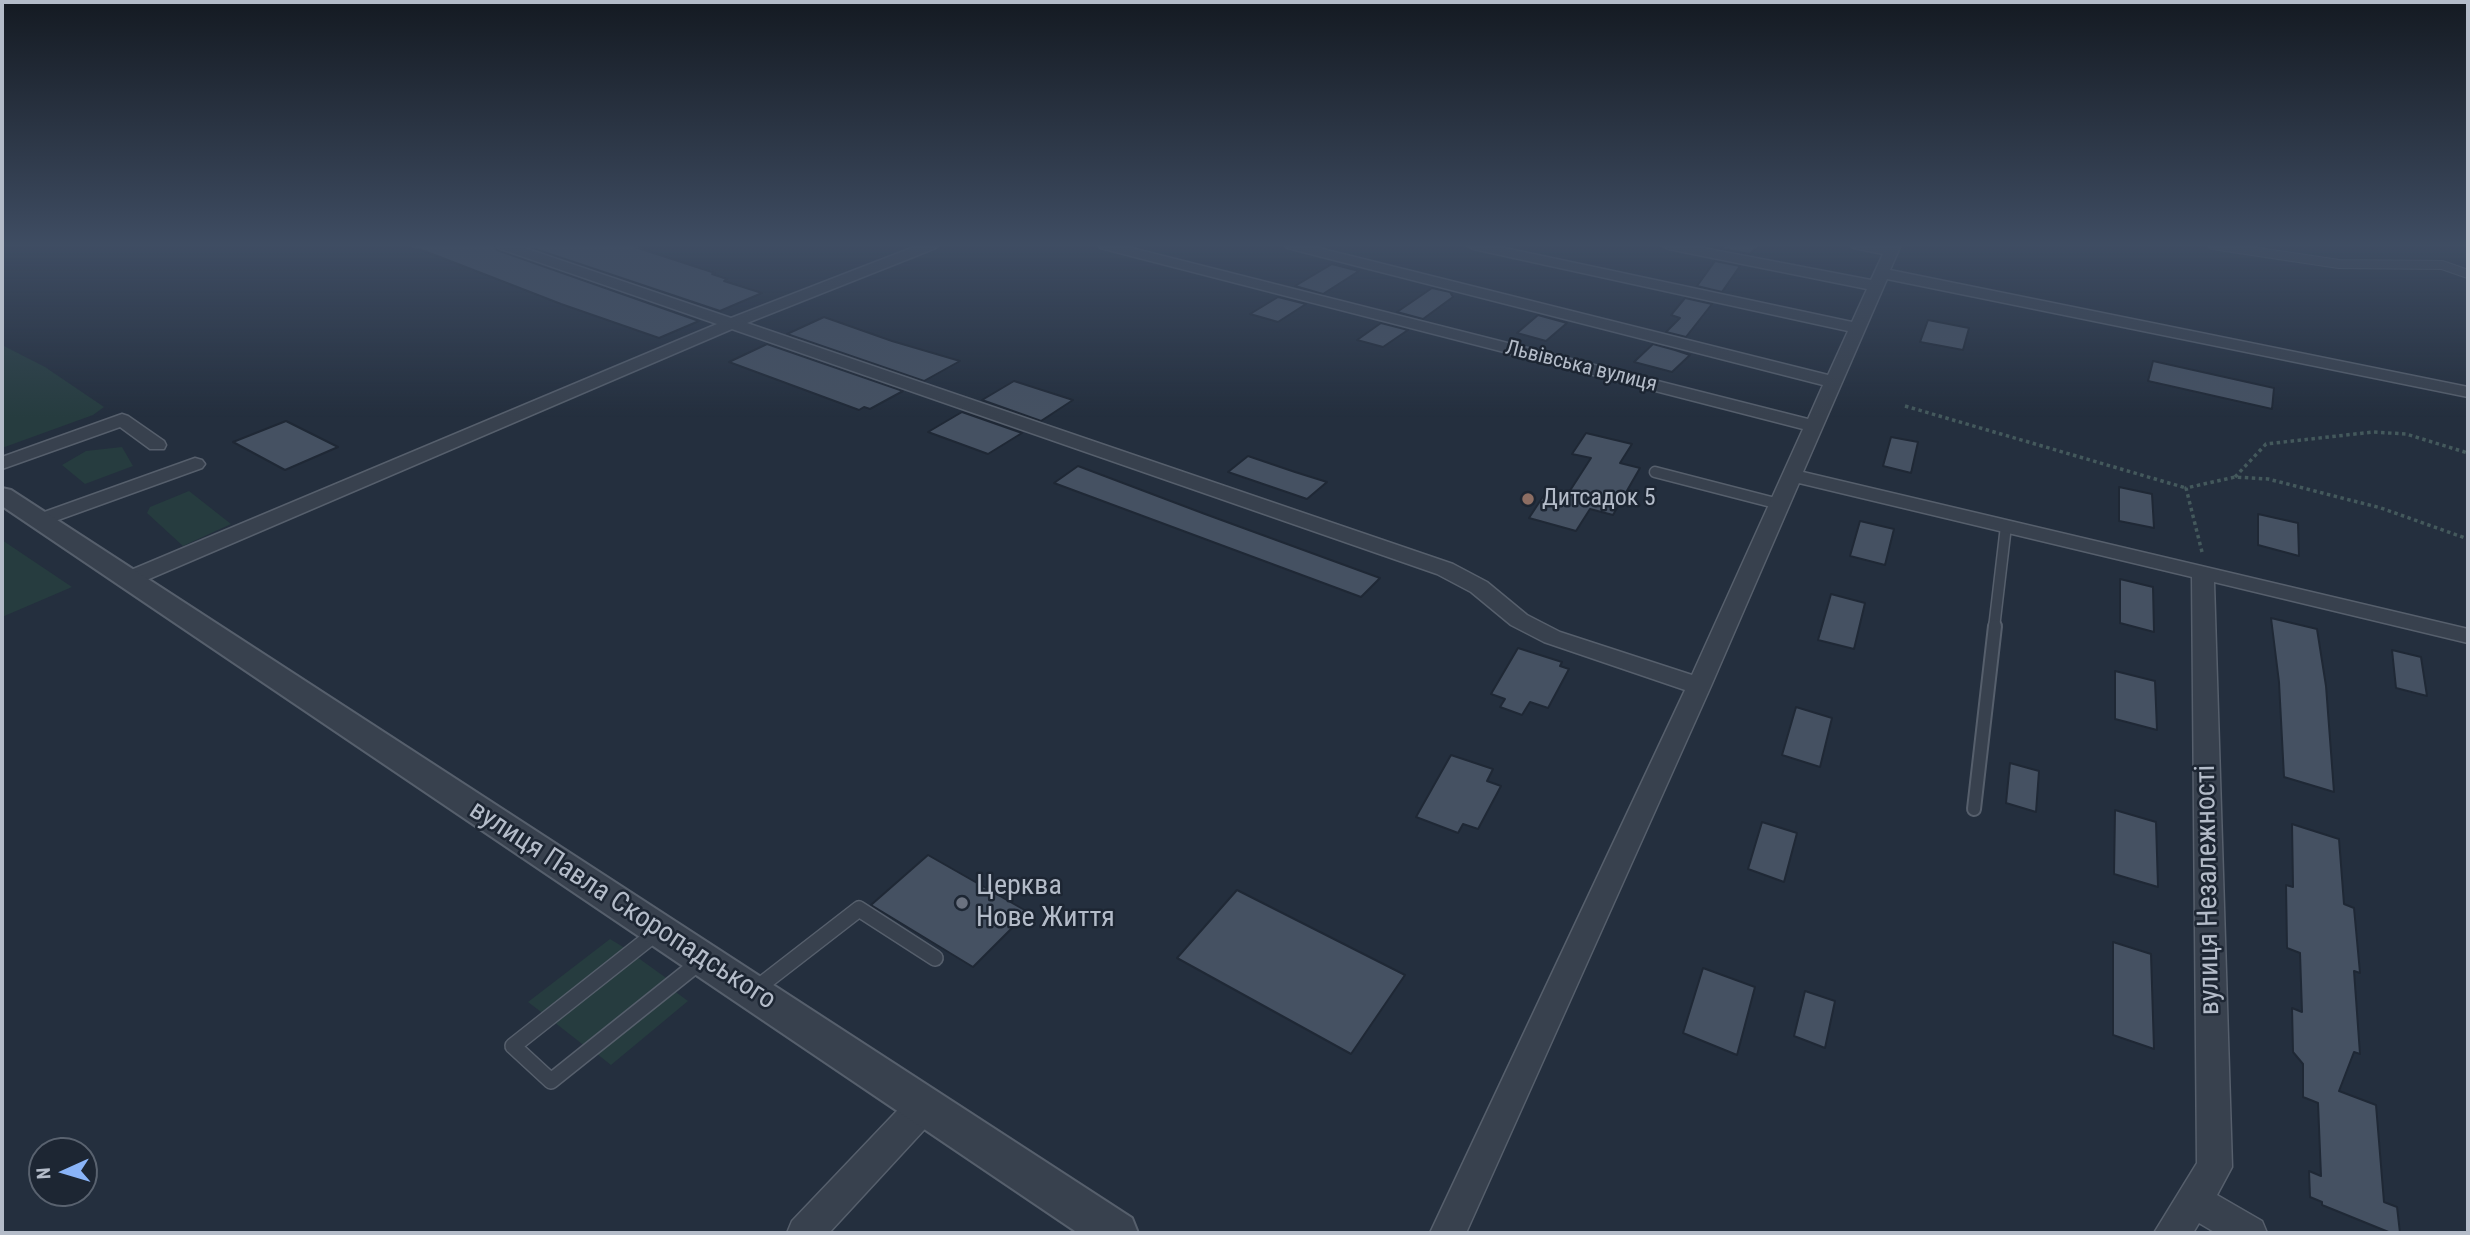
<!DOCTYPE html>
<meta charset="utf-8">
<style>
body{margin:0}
#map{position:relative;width:2470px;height:1235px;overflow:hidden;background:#242f3e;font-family:"Roboto Condensed",sans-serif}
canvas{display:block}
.frame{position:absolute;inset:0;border:4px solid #b4bcc9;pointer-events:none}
.north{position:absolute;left:28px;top:1137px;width:70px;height:70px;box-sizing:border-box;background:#1d2633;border:2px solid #59626f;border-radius:50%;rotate:266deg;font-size:19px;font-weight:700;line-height:28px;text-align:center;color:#b4bcc9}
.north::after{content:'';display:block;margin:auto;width:24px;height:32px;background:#8ab4f8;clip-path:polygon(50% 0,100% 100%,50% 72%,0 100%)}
</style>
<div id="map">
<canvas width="2470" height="1235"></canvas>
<div class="frame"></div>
<div class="north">N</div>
</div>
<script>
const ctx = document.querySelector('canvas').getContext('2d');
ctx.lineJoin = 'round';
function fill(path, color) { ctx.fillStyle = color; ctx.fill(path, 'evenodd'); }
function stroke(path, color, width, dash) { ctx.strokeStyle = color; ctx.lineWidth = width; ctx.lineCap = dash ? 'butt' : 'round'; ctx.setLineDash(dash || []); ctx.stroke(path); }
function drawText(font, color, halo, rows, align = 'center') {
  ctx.font = font + ' "Roboto Condensed",sans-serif'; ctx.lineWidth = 5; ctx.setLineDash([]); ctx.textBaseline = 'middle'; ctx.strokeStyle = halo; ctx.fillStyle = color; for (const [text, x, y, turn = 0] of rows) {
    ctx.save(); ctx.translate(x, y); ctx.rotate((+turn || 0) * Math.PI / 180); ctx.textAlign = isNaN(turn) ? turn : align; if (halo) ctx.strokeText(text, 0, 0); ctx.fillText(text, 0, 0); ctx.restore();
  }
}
const green = new Path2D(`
 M2,345L45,367L104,407L93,415L2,448Z
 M122,447L133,466L85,484L62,465L86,451Z
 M189,491L231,524L183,546L147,513L150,507Z
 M2,540L72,587L2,617Z
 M610,939L628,950L545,1015L528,1002Z
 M637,957L669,980L586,1047L554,1022Z
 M673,990L688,1001L611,1065L596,1053Z`);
const building = new Path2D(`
 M409,245H493L497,250L699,321L659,338L561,304Z
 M523,245H629L715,273L712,274L727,279L724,281L762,293L720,311Z
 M1727,245H1758L1750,254L1724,249Z
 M1715,261L1740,266L1722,292L1697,286Z
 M1332,264L1359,271L1323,294L1295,286Z
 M1432,288L1450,292L1453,297L1423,319L1397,312Z
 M1278,297L1306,304L1278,322L1250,314Z
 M1685,298L1712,304L1686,337L1666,332L1680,318L1671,315Z
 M1538,315L1567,323L1546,341L1517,333Z
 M824,317L892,341L960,361L924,381L787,334Z
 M1928,320L1969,328L1963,350L1920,342Z
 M1381,323L1408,330L1383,347L1357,340Z
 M767,344L903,391L870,409L864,407L859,410L729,362Z
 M1653,344L1675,350L1690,355L1672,372L1634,362Z
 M2153,361L2274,388L2272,409L2148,381Z
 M1014,381L1073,400L1041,421L982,400Z
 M962,412L1022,433L988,454L928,432Z
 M286,421L338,447L285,470L233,442Z
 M1586,433L1632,444L1620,463L1640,468L1613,515L1590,509L1576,531L1529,518L1544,495L1564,500L1591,458L1572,454Z
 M1891,437L1918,442L1911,473L1883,466Z
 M1248,456L1295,472L1327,482L1307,499L1228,472Z
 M1078,466L1205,514L1380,578L1361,597L1054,483Z
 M2119,487L2152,494L2154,528L2119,521Z
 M2258,514L2298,523L2299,556L2258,545Z
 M1860,521L1894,529L1885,565L1850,556Z
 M2120,579L2153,587L2154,632L2120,623Z
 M1831,594L1865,603L1854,649L1818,640Z
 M2271,618L2317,629L2326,686L2334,792L2284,777L2279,682Z
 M1518,648L1562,662L1560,666L1569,669L1548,708L1530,702L1522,715L1500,707L1505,699L1491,694Z
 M2392,650L2421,657L2427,696L2396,688Z
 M2115,671L2155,681L2157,730L2115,719Z
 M1796,707L1832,718L1820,767L1782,755Z
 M1451,755L1493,769L1487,781L1501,786L1478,829L1463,824L1458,833L1416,817Z
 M2010,763L2039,771L2036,812L2006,803Z
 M2115,810L2156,822L2158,887L2114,874Z
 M1762,822L1797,833L1784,882L1748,869Z
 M2292,824L2339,839L2344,904L2354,908L2360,973L2354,971L2360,1054L2354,1052L2339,1091L2376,1105L2384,1202L2397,1207L2400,1233H2391L2322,1205V1202L2310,1197L2309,1171L2321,1176L2318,1103L2303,1097V1064L2293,1052L2292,1008L2302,1012L2300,953L2287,948L2286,885L2293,887Z
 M928,855L1028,912L973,967L871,905Z
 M1237,890L1405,975L1351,1054L1177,958Z
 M2113,942L2151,954L2154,1049L2113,1035Z
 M1703,968L1755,987L1737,1055L1683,1033Z
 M1805,991L1835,1001L1825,1048L1794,1036Z`);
const path = new Path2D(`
 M1905,406L2186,488
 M2235,477L2266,444L2373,432L2406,434L2468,453
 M2202,552L2186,488L2235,477L2268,479L2381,508L2468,539`);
const serviceFar3 = new Path2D(`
 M2212,245L2339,264L2442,265L2468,274`);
const serviceFar2 = new Path2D(`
 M1655,472L1779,504
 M1994,628L2006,526`);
const serviceFar1 = new Path2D(`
 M1974,809L1995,626`);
const service = new Path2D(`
 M656,933L513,1046L551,1081L701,961
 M757,988L859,909L935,958`);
const minor = new Path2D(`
 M496,245H516L731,318L919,245H938L936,248L747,323L1453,564L1487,582L1527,615L1560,632L1692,675L1803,429L1100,248L1098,245H1120L1808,419L1823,385L1287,248L1285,245H1307L1828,375L1848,331L1473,249L1466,245H1491L1852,322L1867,289L1668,249L1661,245H1688L1871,280L1883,254L1853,248L1851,245H1901L1890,270L2468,387V397L1887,279L1803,472L2468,629V643L2214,582L2232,1167L2217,1195L2262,1221L2267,1233H2216L2199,1223L2193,1233H2154L2197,1163L2192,577L1799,483L1711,686L1466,1233H1430L1685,690L1544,642L1511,625L1471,592L1437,574L732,329L135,585H119L116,580L119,575L717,324L498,248Z
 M122,414L128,416L164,441L166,445L164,449H150L120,427L2,469V457Z
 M195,458L202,460L205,464L202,468L47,524H33L30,520L33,516Z
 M924,1091L936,1095L941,1106L936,1117L829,1233H787L792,1221L912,1095Z`);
const tertiary = new Path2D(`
 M2,488L11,490L1132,1218L1138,1233H1078L2,506Z`);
const markers = [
 [1528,499,7,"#8d6e63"],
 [962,903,7,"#6b7280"]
];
const farStreetnames = [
 ["Львівська вулиця",1581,367,14]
];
const poiNames = [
 ["Дитсадок 5",1542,499]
];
const nearPoinames = [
 ["Церква",976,887],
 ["Нове Життя",976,919]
];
const nearStreetnames = [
 ["вулиця Незалежності",2209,890,-91],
 ["вулиця Павла Скоропадського",622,906,33]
];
fill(green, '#263c3f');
fill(building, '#455162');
stroke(building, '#1f2835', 2);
stroke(serviceFar3, '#565f6c', 10);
stroke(serviceFar2, '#565f6c', 13);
stroke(serviceFar1, '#565f6c', 16);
stroke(service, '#565f6c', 18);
stroke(minor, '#565f6c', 3);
stroke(tertiary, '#565f6c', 4);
stroke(path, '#44595c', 3.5, [3.5, 3.5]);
stroke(serviceFar3, '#38414e', 8);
stroke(serviceFar2, '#38414e', 10);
stroke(serviceFar1, '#38414e', 12);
stroke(service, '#38414e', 15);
fill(minor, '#38414e');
fill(tertiary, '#38414e');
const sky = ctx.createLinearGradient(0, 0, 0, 417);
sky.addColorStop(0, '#141a22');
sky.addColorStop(0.59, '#3f4d63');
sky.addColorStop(1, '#3f4d6300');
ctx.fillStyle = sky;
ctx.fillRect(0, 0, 2470, 417);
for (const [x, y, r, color] of markers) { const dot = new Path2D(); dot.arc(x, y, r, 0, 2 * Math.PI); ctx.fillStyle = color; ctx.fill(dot); stroke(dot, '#1d2633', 2.5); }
drawText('21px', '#b4bcc9', '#1d2633', farStreetnames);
drawText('24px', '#b4bcc9', '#1d2633', poiNames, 'left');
drawText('28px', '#b4bcc9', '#1d2633', nearPoinames, 'left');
drawText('28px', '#b4bcc9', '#1d2633', nearStreetnames);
</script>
